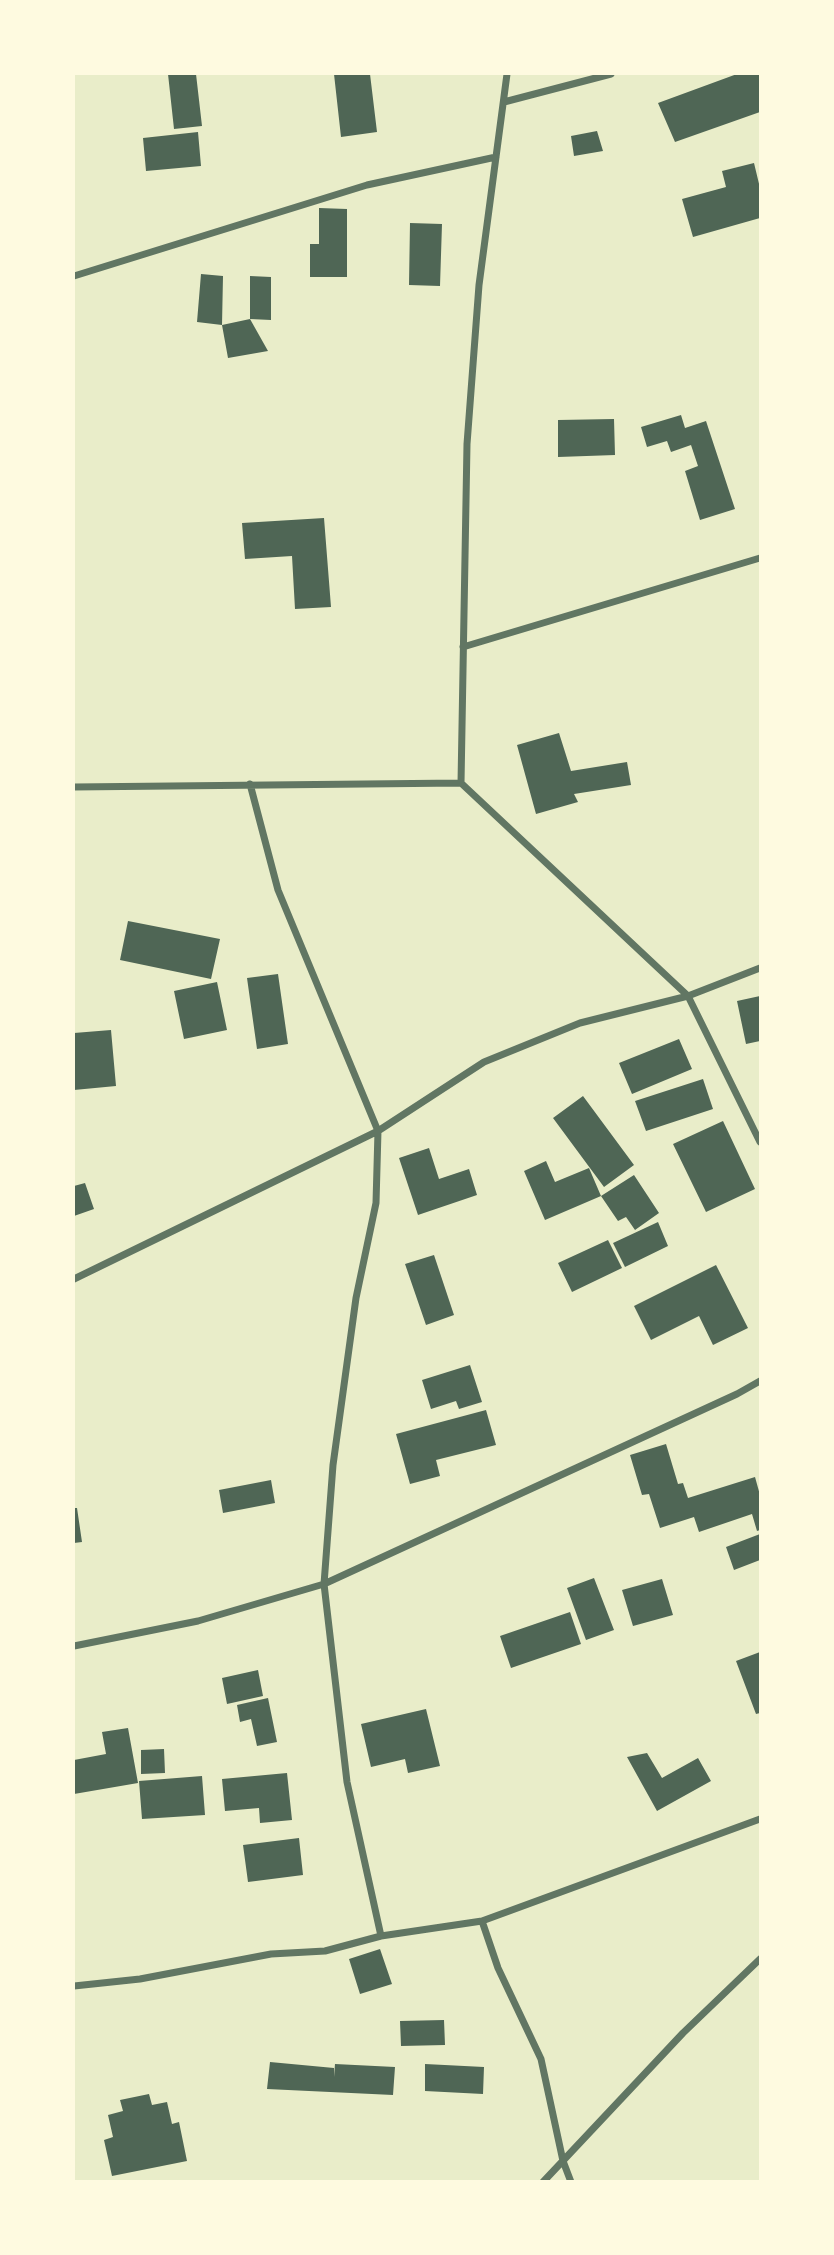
<!DOCTYPE html>
<style>
body{margin:0}
#map{position:relative;width:834px;height:2255px;overflow:hidden;background:#e9edc9;font-family:"Varela Round",sans-serif}
canvas{display:block}
.frame{position:absolute;inset:0;border:75px solid #fefae0;pointer-events:none}
</style>
<div id="map">
<canvas width="834" height="2255"></canvas>
<div class="frame"></div>
</div>
<script>
const ctx = document.querySelector('canvas').getContext('2d');
ctx.lineJoin = 'round';
function fill(path, color) { ctx.fillStyle = color; ctx.fill(path, 'evenodd'); }
function stroke(path, color, width, dash) { ctx.strokeStyle = color; ctx.lineWidth = width; ctx.lineCap = dash ? 'butt' : 'round'; ctx.setLineDash(dash || []); ctx.stroke(path); }
const building = new Path2D(`
 M168,74H196L202,126L174,129Z
 M334,74H370L377,132L341,137Z
 M737,74H760V112L675,142L658,103Z
 M597,131L603,151L574,156L571,136Z
 M198,132L201,166L146,171L143,138Z
 M754,163L760,188V218L693,237L682,199L726,187L722,171Z
 M319,208L347,209V277H310V244H319Z
 M410,223L442,224L440,286L409,285Z
 M201,274L223,276L222,325L197,322Z
 M250,276L271,277V320L250,319Z
 M250,319L268,351L228,358L222,325Z
 M681,415L685,428L706,421L735,509L700,520L685,471L698,466L691,445L671,452L667,441L647,447L641,427Z
 M614,419L615,455L558,457V420Z
 M324,518L331,607L295,609L292,556L245,559L242,523Z
 M559,733L571,771L627,762L631,785L574,794L578,802L536,814L517,745Z
 M128,921L220,939L211,979L120,960Z
 M278,974L288,1044L257,1049L247,978Z
 M217,982L227,1030L184,1039L174,991Z
 M760,996V1041L746,1044L737,1001Z
 M111,1030L116,1086L74,1090V1033Z
 M679,1039L692,1069L632,1094L619,1063Z
 M703,1079L713,1109L646,1131L635,1101Z
 M583,1096L634,1165L604,1187L553,1118Z
 M723,1121L755,1189L706,1212L673,1144Z
 M429,1148L439,1179L469,1169L477,1195L418,1215L399,1158Z
 M546,1161L555,1182L589,1168L601,1196L545,1220L524,1171Z
 M634,1175L659,1213L635,1230L626,1217L618,1221L601,1196Z
 M85,1183L94,1209L74,1216V1186Z
 M658,1222L668,1246L625,1267L613,1243Z
 M608,1240L622,1268L572,1292L558,1263Z
 M434,1255L454,1315L426,1325L405,1264Z
 M716,1265L748,1328L713,1345L699,1316L651,1340L634,1306Z
 M470,1365L482,1402L459,1409L456,1401L431,1409L422,1380Z
 M486,1410L496,1445L436,1460L440,1476L410,1484L396,1434Z
 M666,1444L678,1484L683,1483L688,1498L755,1477L760,1495V1530L757,1531L752,1514L699,1532L694,1517L660,1528L649,1494L642,1495L630,1455Z
 M271,1480L275,1503L223,1513L219,1490Z
 M74,1508H77L82,1542L74,1543Z
 M760,1534V1560L734,1570L726,1547Z
 M594,1578L614,1630L586,1640L567,1588Z
 M662,1579L673,1615L633,1626L622,1590Z
 M570,1612L581,1644L511,1668L500,1636Z
 M760,1652V1713L756,1714L736,1661Z
 M258,1670L263,1696L227,1704L222,1678Z
 M268,1698L277,1742L257,1746L251,1719L240,1722L237,1705Z
 M426,1709L440,1766L408,1773L405,1759L371,1767L361,1724Z
 M128,1728L138,1783L74,1794V1760L106,1754L102,1732Z
 M164,1749L165,1773L141,1774V1750Z
 M647,1753L662,1778L698,1758L711,1781L657,1811L627,1757Z
 M287,1773L292,1820L260,1823L259,1808L225,1811L222,1779Z
 M202,1776L205,1815L142,1819L139,1781Z
 M299,1838L303,1875L248,1882L243,1845Z
 M380,1949L392,1984L360,1994L349,1959Z
 M444,2020L445,2045L401,2046L400,2021Z
 M270,2062L334,2068V2077L335,2064L395,2067L393,2095L267,2089Z
 M425,2064L484,2067L483,2094L425,2091Z
 M149,2094L152,2105L167,2102L172,2124L179,2122L187,2161L112,2176L104,2140L113,2137L108,2115L123,2111L120,2100Z`);
const minor = new Path2D(`
 M507,74L479,285L467,444L461,783L688,996L760,1142
 M504,102L611,74
 M74,276L367,185L496,157
 M463,647L760,558
 M250,784L278,890L378,1131L376,1203L356,1298L333,1465L324,1584L347,1782L381,1936
 M74,787L461,783
 M74,1279L378,1131L484,1062L580,1023L688,996L760,968
 M74,1646L198,1621L324,1584L737,1394L760,1381
 M482,1921L760,1819
 M74,1986L140,1979L271,1954L325,1951L381,1936L482,1921L498,1968L541,2059L563,2161L571,2182
 M543,2182L683,2033L760,1959`);
fill(building, '#4f6655');
stroke(minor, '#617663', 7);
</script>
